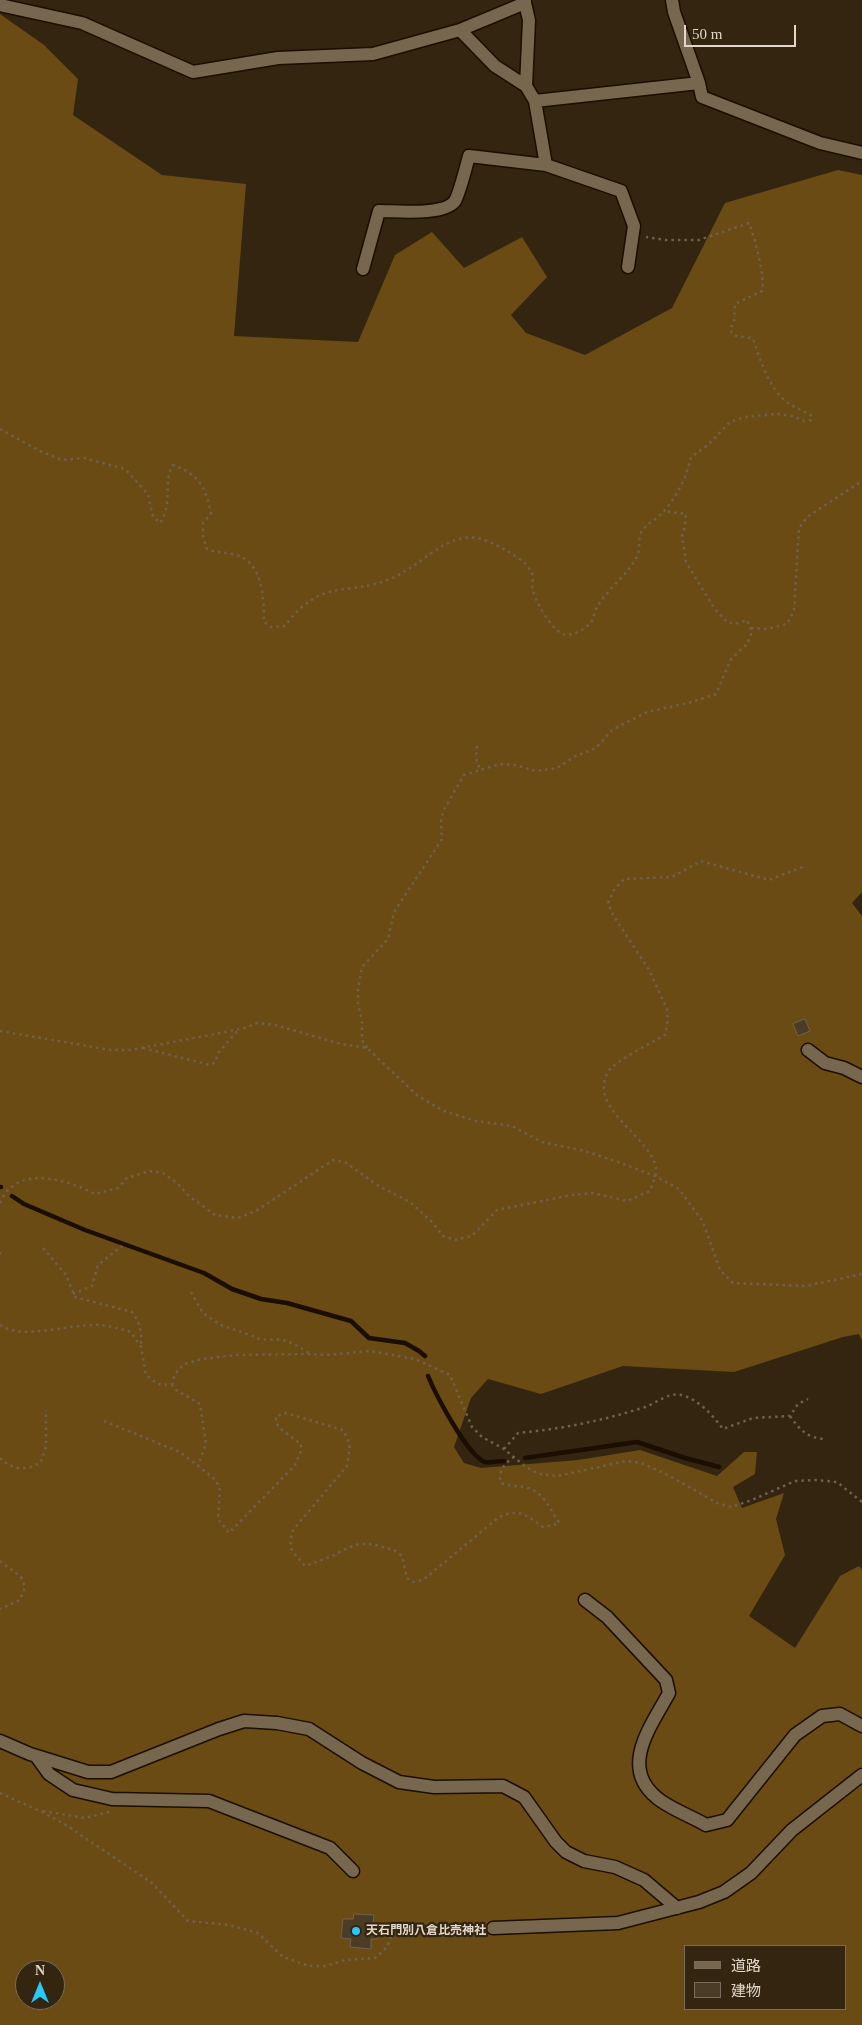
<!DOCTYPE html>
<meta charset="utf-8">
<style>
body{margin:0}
#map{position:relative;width:862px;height:2025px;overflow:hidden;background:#33250f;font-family:"Times New Roman","Noto Sans JP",serif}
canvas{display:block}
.legend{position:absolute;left:684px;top:1945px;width:162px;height:65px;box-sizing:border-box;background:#33250f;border:1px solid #786c5a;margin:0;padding:6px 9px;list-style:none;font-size:15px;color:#e0d7ca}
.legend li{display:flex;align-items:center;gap:10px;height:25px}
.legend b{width:25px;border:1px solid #786c5a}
.north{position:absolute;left:15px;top:1960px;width:50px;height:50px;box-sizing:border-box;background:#33250f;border:1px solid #786c5a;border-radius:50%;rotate:0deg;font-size:14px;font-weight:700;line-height:20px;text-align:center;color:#e0d7ca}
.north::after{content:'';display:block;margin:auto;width:18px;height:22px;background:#28c8ff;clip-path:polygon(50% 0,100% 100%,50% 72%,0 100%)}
.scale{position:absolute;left:684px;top:25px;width:112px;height:22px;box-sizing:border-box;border:2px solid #e0d7ca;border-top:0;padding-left:6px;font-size:15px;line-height:18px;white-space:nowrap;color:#e0d7ca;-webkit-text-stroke:4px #33250f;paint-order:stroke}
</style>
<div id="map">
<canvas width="862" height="2025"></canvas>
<ul class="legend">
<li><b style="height:6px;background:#77674e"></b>道路</li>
<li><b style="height:14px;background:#4b3c25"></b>建物</li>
</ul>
<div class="north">N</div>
<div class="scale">50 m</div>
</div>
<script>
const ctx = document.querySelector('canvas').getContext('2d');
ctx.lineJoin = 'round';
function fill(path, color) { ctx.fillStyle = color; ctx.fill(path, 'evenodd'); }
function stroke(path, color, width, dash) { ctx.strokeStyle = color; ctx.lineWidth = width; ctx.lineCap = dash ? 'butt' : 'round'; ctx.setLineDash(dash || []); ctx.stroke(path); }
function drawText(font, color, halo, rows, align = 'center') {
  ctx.font = font + ' "Times New Roman","Noto Sans JP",serif'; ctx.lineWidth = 4.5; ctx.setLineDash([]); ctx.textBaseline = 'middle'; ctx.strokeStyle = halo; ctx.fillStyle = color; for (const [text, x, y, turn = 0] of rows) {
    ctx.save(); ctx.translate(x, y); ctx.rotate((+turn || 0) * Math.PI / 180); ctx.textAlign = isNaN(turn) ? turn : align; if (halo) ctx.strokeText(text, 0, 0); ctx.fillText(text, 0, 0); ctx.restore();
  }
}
const forest = new Path2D(`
 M0,14L44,45L78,79L73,115L162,175L246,184L234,336L358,342L395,255L432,232L464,268L522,237L547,277L511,315L526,333L585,355L672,308L725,203L838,170L862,175V892L852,903L862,916V1341L859,1334L843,1337L734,1372L623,1366L541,1394L488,1379L471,1398L454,1447L464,1463L481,1468L578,1460L640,1450L717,1476L744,1452H757L755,1474L733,1487L742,1508L784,1493L776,1519L785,1555L749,1616L795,1648L840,1576L859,1566L862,1570V2025H0ZM686,1946H846V2009H686ZM25,1970H55V2000H25Z`);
const stream = new Path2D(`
 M0,1187H1
 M12,1196L24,1204L85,1230L204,1273L232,1289L261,1299L287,1303L351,1321L369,1338L405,1343L419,1351L425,1356
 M428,1376C436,1395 467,1455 485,1462C490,1463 499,1461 504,1461
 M525,1458L637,1442L685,1458L719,1467`);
const building = new Path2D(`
 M805,1019L810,1031L798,1036L793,1024Z
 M354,1914L374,1915L373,1924H378L377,1939H371V1949L350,1947L351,1939L341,1938L343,1919H353Z`);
const path = new Path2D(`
 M0,429L40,451L62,460L84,458L125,469L148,494L153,517L160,523C174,500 162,483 173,465C199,475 206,486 211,514L203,523V537L207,549C216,553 224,552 233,554C263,560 264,598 264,622L271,627L285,626C294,613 304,604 318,596C333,589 351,589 366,586C378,584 395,578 405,571C425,560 440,542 464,538C478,535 495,544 507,551C516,556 527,563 532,573C534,579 531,586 533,591C536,603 554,634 566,635C575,635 584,629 590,624C594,619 594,612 597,607C608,588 630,573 637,556C641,548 637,539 642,531C647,523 656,520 662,513C676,499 687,476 691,457L708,445L730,422L745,417L777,414L793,416L804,421L811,420L812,416C804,411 795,408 788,403C768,388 761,361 753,339C743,335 734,340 730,329L734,322L735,304L762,291C765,275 755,239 749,223L699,240H665L646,237
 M751,628L767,629L787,624L794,611L799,528L807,517L862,481
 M477,746L476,758L480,770
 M0,1031L111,1050H131L215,1034L245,1028L257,1023L275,1025L341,1044L367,1048L418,1096L444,1111L476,1121L512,1126L542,1142L585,1151L621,1163L655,1176L679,1189L703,1222L720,1270L733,1283L806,1286L862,1274
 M143,1048L210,1065L214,1063L219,1052L238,1030
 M367,1048L362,1040V1021L358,1003V989L362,967L388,939L394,912L442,839L441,821L443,811L464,775L500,764L515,765L536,771L557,768L574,757L596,748L612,730L647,712L688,703L716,694L731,659L747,644L752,632L747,620L735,624L727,622L714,608L686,562L682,536L685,526L686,514L664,511
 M0,1203C16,1164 66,1179 95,1194L118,1188L127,1178L149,1171L163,1173L177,1183L189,1196L215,1215L238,1218L256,1211L333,1160L345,1162L377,1185L410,1202L431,1221L443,1236L455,1240L472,1236L497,1210L572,1195L593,1193L627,1201L650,1191C652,1185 657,1175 656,1169C652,1137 587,1109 608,1072C613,1062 653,1042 665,1035L668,1020L667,1009L649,970L613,915L608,903L614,890L624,879L672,877L701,861L769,880L805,866
 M43,1248L66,1275L75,1297L132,1312C140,1323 142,1332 141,1345
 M0,1252V1255
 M191,1292L203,1313L221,1325L253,1336C261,1342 273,1338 282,1340C292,1342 300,1348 309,1353
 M73,1294L92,1286L98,1265L122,1246
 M0,1325C24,1341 71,1323 100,1325C110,1326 121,1329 131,1332L141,1347L146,1375L158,1384L172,1385L176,1390L200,1404L206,1444L198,1466
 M172,1385L175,1374L184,1364L202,1359L235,1355L307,1354L327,1355L370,1351L415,1359L450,1375L472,1427L482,1437L504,1449L526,1467L539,1474L558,1476L626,1461L641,1463L668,1475L717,1503L731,1507L752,1500L795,1481L817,1480L837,1482L862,1502
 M790,1416C800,1430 807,1438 825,1439
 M104,1421L180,1452L216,1480L220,1490L218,1519L229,1533L295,1465L301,1451V1444L282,1430L276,1423V1416L286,1413L343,1430L350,1444L347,1466L293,1530L290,1541L292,1551L305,1566L330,1557L350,1547L359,1544H372L394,1550L402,1556L407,1578L413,1582L423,1580L499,1517C520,1508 526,1515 543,1527L558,1524L559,1522C549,1509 545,1493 528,1488C519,1485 511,1487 501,1483C497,1472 505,1463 514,1457
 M504,1449L518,1433C561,1429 601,1421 642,1408C657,1404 668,1390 685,1396C701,1402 713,1416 723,1429L753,1418L790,1416L798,1404L808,1399
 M0,1458C13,1471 26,1471 41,1462L46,1447V1410
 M0,1561L21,1577L25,1587L20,1600L0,1609
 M0,1793L42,1812L66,1825L152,1883L188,1921L229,1925L258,1933L283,1957L309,1966H326L345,1960L375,1958L387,1947L393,1932L481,1928
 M43,1811L85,1818L109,1812`);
const minor = new Path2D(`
 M672,0L674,12L699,83L702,97L820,143L862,153
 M525,3L529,20L526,86
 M0,5L82,23L193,72L278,58L373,54L460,30L525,3V0
 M460,30L495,66L526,86L535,101L546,165L621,191L634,226L628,267
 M535,101L699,83
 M363,269L379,211C396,211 444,216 455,201C460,192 466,167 469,156L546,165
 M808,1050L825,1063L844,1068L862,1077
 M585,1600L607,1617L666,1680L669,1693C652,1725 619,1766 656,1797C668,1808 691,1816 706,1825L727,1820L795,1735L822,1716L840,1714L862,1726
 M0,1741L30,1754L88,1772H111L219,1729L244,1721L277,1723L309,1729L362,1763L399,1782L434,1787L503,1786L524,1797L556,1842L566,1852L584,1861L615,1867L644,1880L677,1908
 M36,1756L49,1774L73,1790L112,1799L209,1801L330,1848L353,1871
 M493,1928L618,1923L699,1902L724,1892L751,1873L792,1830L862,1775`);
const markers = [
 [356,1931,5,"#28c8ff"]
];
const poiNames = [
 ["天石門別八倉比売神社",366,1931]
];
fill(forest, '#6a4b14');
stroke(stream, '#1b0e00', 4.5);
fill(building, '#4b3c25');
stroke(building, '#72624a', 1);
stroke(minor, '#1b0e00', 15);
stroke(path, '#6e614e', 2.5, [2.5, 4]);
stroke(minor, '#77674e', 12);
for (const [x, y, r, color] of markers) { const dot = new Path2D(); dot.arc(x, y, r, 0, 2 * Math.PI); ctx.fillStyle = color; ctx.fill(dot); stroke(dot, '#33250f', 2); }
drawText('bold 12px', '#e0d7ca', '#33250f', poiNames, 'left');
</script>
